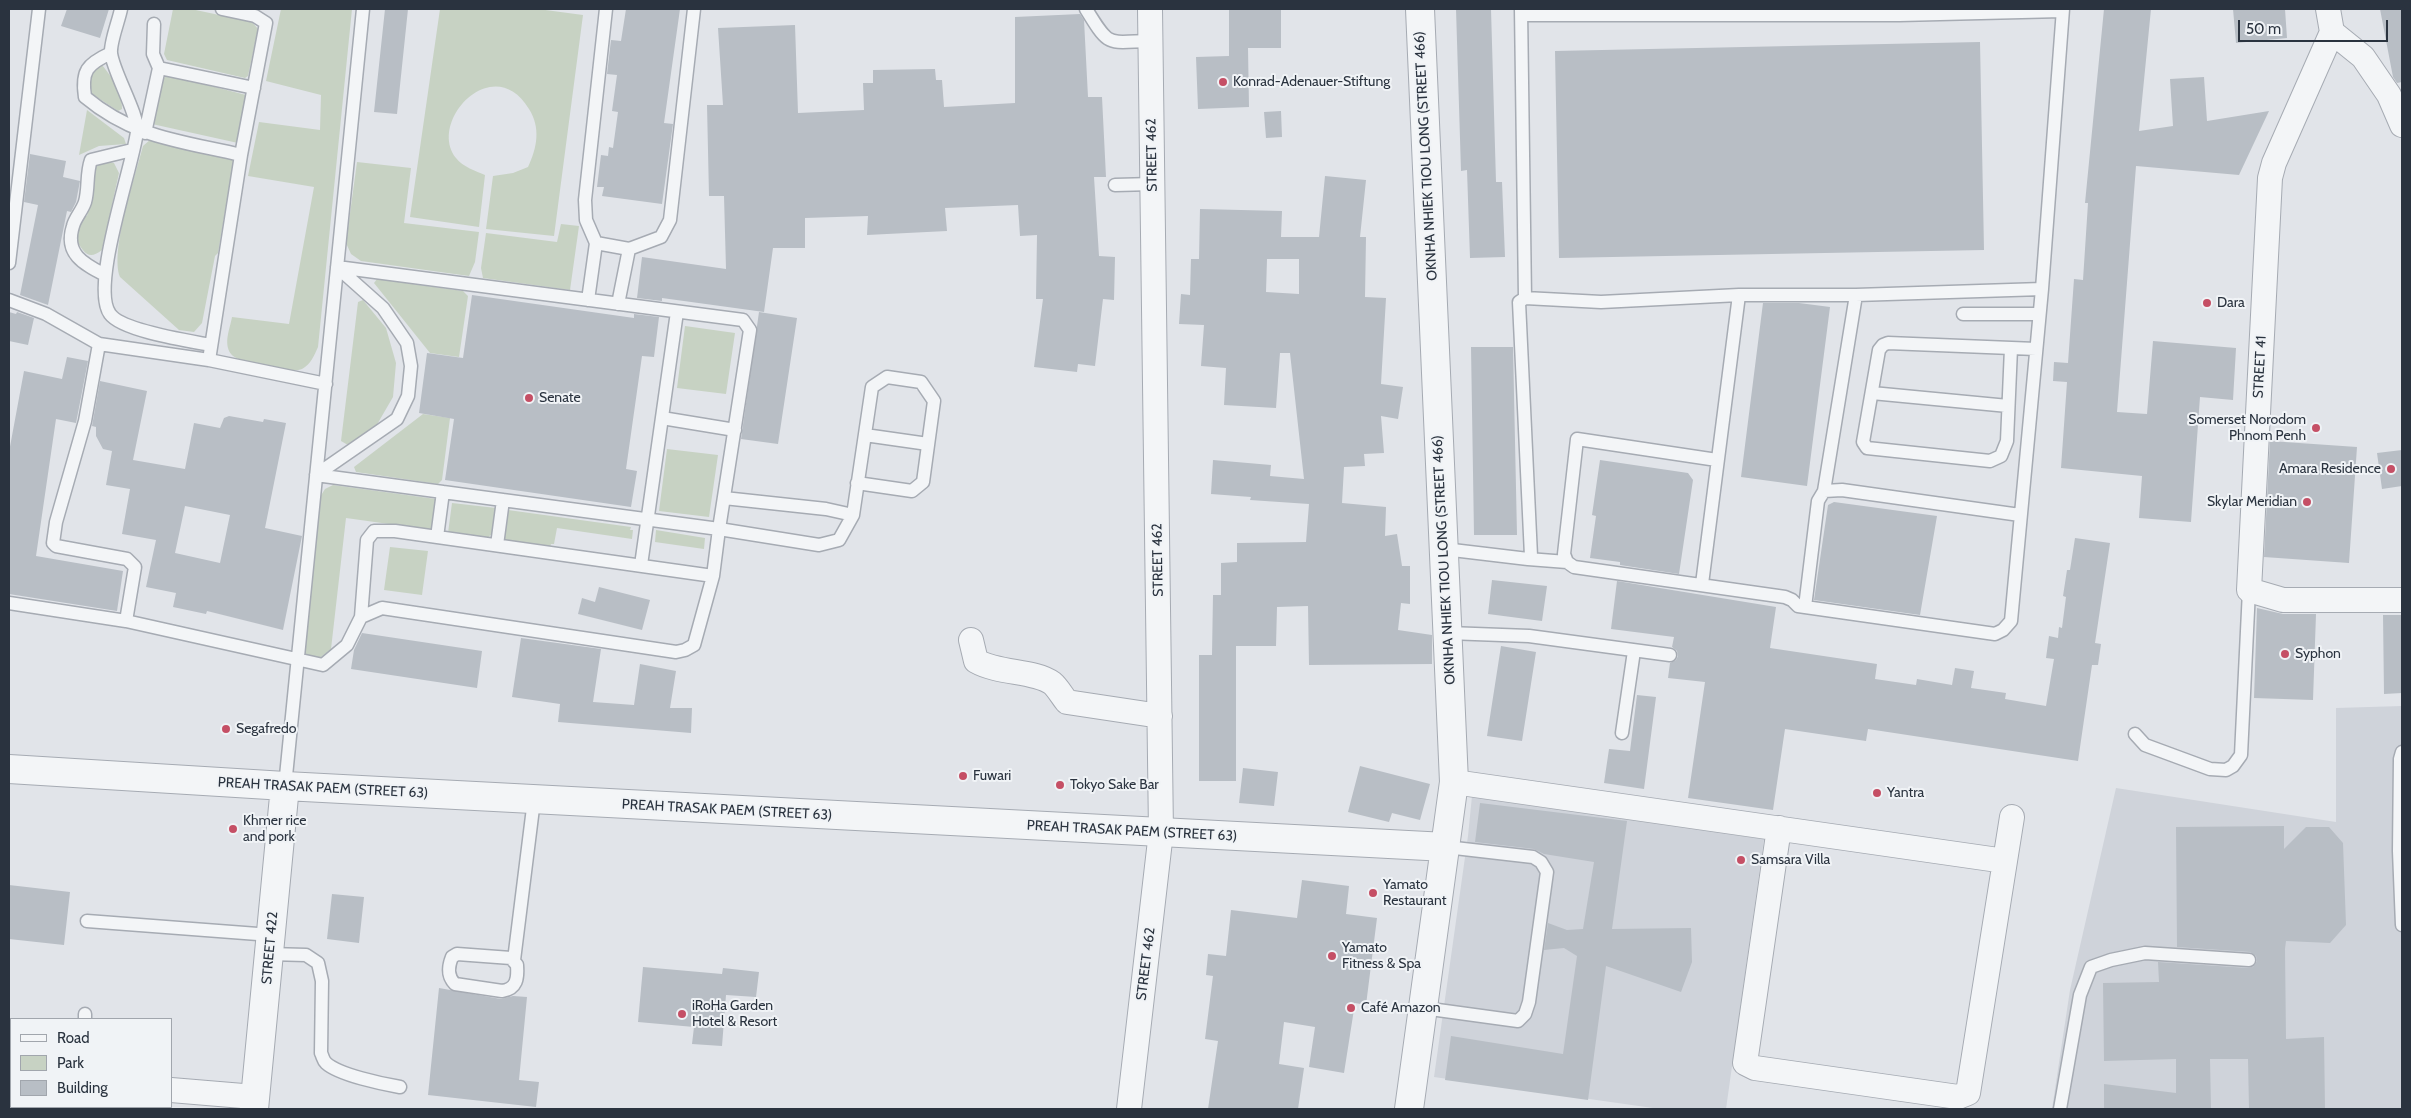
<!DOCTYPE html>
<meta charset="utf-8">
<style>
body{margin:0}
#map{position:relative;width:2411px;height:1118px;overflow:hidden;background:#e1e4e9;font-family:Cabin,sans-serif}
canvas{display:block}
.frame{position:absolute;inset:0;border:10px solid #2a333f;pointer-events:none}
.legend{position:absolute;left:10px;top:1018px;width:162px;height:90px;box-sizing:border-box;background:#f0f3f6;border:1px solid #a1a6ad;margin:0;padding:6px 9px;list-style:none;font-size:15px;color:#2a333f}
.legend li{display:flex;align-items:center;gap:10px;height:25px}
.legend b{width:25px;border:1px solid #a1a6ad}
.scale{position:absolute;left:2238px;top:20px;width:150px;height:22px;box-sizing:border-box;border:2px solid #2a333f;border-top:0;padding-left:6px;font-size:15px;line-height:18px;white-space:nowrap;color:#2a333f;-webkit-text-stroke:4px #f0f3f6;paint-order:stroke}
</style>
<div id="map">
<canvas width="2411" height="1118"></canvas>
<div class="frame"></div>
<ul class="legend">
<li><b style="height:6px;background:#f3f5f7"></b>Road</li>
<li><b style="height:14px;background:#c7d2c3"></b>Park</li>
<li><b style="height:14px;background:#b8bec5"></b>Building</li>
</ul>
<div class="scale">50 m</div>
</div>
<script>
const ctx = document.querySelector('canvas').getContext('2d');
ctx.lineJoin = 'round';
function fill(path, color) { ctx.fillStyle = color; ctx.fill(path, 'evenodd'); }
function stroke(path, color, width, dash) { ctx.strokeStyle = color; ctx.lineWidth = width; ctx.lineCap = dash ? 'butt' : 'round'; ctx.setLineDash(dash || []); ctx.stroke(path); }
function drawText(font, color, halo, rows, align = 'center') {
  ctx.font = font + ' Cabin,sans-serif'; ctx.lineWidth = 4; ctx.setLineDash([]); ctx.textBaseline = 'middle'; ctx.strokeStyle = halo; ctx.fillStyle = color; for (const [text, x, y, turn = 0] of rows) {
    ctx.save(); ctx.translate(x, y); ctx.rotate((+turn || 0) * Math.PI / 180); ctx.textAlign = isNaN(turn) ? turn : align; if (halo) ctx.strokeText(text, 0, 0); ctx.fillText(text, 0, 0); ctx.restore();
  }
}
const built = new Path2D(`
 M2402,706V1109H2052L2070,990L2116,788L2336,822V708Z
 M1472,796L1764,839L1726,1109H1660L1434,1077L1468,836Z`);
const green = new Path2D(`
 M173,9H191L252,22L258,29L248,76L245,78L167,60L164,54Z
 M281,9H352L318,347C314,356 311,364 302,369C292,374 238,364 231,354C223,343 230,329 232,317L289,324L314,187L248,176L259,122L320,130L321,95L266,81Z
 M440,9H538L583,15L554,236L486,229L493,176L513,173L528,167C537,148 541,128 529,109C494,50 427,121 456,158C463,167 476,171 485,175L479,227L410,217Z
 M98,65H102C112,77 123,93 122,109L118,111L86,90L88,79Z
 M172,76L246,95L238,143L152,124L162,81L165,77Z
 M87,110L124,138L126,144L99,146L79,155Z
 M151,139L234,158L218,253L215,256L202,323L194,332L179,330L120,277C110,250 135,177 143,146Z
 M106,161L114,163L119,173L102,250C88,261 84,252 76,240L83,216H87L93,185L92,169L97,164Z
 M357,162L411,168L404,223L479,232L475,262L469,276L361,261L351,254L346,243Z
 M561,224L579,226L570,290L483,278L481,268L486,233L557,242Z
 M377,279L463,291L468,296L459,357L430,353L374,283Z
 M363,300L386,328L396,363L393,397L375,428L348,445L341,441L358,302Z
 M685,326L735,333L726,394L677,388Z
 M423,414L450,418L442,480L438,484L356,472L354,467Z
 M667,449L718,455L709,517L659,511Z
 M333,485L436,499L438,502L432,530L346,518L331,649L321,657L306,659L304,657L320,497L325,489Z
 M452,503L496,508L493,536L490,535L489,538L448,533Z
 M508,510L631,527L630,530H633L632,539L557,528L554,544H551L550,547L504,541Z
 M656,530L705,538L704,549L655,542Z
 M390,547L428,551L422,595L384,590Z`);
const building = new Path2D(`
 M67,9H109L100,38L61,26Z
 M385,9H408L397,114L374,112Z
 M626,9H680L664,123L673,124L662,204L602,196L604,187H597L601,155L608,156L609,147L613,148L618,112L612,111L617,75L607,74L611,40L621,41Z
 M1229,9H1281V48H1248L1249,107L1198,109L1196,57L1229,56Z
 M1456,9H1491L1496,182H1502L1505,257L1470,258L1467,170L1461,171Z
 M2104,9H2151L2139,131L2173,126L2170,79L2204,77L2207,121L2269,111L2239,175L2136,166L2117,412L2147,414L2153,341L2236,348L2233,400L2200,397L2191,522L2139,518L2142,476L2061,468L2067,382L2053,381L2054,362L2068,363L2074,279L2083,280L2088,203H2085Z
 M2233,9H2285L2287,38L2236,43Z
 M2380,9H2402V82L2397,83L2393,77Z
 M1080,14L1084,20L1088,97H1102L1106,177H1094L1099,256L1115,257L1114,300L1103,299L1095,366L1078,364L1077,372L1034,367L1043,299H1036L1037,235L1020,236L1018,205L945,208L947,231L867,235L868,216L805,218V248H773L764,312L662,298V301L637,298L642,257L726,269L724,196H709L707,105H723L718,28L795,25L798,113L864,110L863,83H873V70L935,69L936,80H942L944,107L1015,103V17Z
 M1980,42L1984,250L1559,258L1555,51Z
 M1281,111L1282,137L1266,138L1264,112Z
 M30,154L66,161L63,177L80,181L76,202L71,212L67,211L48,305L20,295L38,205L24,202Z
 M1325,176L1366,180L1360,237H1366L1365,297L1386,298L1381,384L1403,387L1398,419L1381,416L1384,453L1364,454L1365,466L1344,467L1342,503L1386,507L1385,536L1397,534L1402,566H1410V604L1401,603L1398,630L1432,635V664L1309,665L1308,606L1277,607L1276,646H1236V781H1199V655H1212L1213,595H1221V563L1237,562V543L1306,542L1309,504L1250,500L1251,497L1211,494L1213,460L1271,465L1270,476L1304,479L1290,353H1280L1276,408L1224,405L1226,368L1201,366L1204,325L1179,324L1181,294L1190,295L1191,259H1199L1200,209L1282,211L1281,237H1319ZM1267,259H1299V294L1266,292Z
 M472,295L634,318V314L659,317L654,357L642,356L626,469L637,471L631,507L445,480L454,419L419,413L427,353L463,358Z
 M1763,303H1799L1830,307L1807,486L1741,477Z
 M9,312L16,314L17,312L34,318L28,345L9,341Z
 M759,312L797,318L778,444L741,439Z
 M1471,347H1513L1517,535H1474Z
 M67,357L88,361L76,423L56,419L36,556L123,571L117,611L9,594V452L24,371L62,379Z
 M100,381L147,391L133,460L185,469L194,423L220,428L224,418L229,416L263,422L264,419L286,423L265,528L302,536L283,630L207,611L206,614L173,607L176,593L146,587L156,540L122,534L130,489L106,485L112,451L103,449L96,436V427L92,426ZM185,506L230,515L220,563L175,553Z
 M2270,441L2357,447L2349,563L2264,557Z
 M2402,450V486L2382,489L2377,453Z
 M1600,460L1688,473L1693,480L1679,574L1620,565V562L1590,558L1596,516L1592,515Z
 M1834,502L1937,516L1920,615L1814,600L1828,505Z
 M2075,538L2110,543L2095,643L2101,644L2098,665H2092L2078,761L1868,729L1866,741L1785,729L1773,810L1688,798L1705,682L1668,678L1670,663L1676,660L1678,656L1677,651L1672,647L1674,637L1611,629L1617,581L1776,607L1770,648L1877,664L1875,679L1916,685L1917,679L1952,685L1955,668L1974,671L1971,688L2006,693L2005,699L2046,706L2054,659L2046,658L2049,636L2058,638L2059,627L2062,628L2066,597L2063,596L2067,570H2070Z
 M1492,580L1547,586L1542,621L1488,614Z
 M599,587L650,600L642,630L578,614L582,598L595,602Z
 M2257,608L2283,614H2316L2313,700L2254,698Z
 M2383,615H2402V693L2384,694Z
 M362,633L482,651L477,688L351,669L354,650Z
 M521,638L601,649L593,702L634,705L640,664L676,671L670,708H692L691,733L558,722L560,704L512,697Z
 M1501,646L1536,652L1522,741L1487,736Z
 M1637,695L1656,697L1644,789L1604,783L1609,749L1630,751Z
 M1360,766L1430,784L1420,820L1392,813L1389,822L1348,812Z
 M1243,768L1278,772L1274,806L1239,803Z
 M1480,803L1627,821L1612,929L1691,928L1692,962L1681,992L1606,966L1588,1100L1445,1080L1451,1036L1563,1054L1577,956L1564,948L1544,950L1548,923L1567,930L1583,929L1594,862L1544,854L1534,849L1475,842Z
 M2284,826V849L2306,827H2329L2343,843L2346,925L2330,943L2286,941L2285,949L2286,1039L2324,1037L2325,1109H2249L2248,1059H2210L2211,1109H2104V1084L2176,1093V1059L2104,1061L2103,983L2159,982L2158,962L2248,968L2253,967L2257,961L2256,956L2250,952L2177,947L2176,827Z
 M1302,880L1349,886L1346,914L1377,918L1366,1005L1355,1003L1344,1073L1309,1067L1315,1027L1284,1022L1279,1064L1304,1068L1298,1109H1208L1218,1041L1205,1039L1213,976L1206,975L1208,954L1226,956L1231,910L1297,918Z
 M9,885L70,892L64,945L9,939Z
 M332,894L364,897L359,943L327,939Z
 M643,967L722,974L723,968L759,972L756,997L726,995L722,1046L692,1044L694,1027L638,1022Z
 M439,988L501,999L513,996L527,997L519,1080L539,1082L536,1107L428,1095Z`);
const service = new Path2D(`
 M121,9C119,20 110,42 111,53C113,72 139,115 137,132C132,169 90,287 110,314C122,331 190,341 211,345
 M1086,9C1110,48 1106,42 1150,41
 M1521,9L1525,298
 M1522,15H1899L2062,11
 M111,53C87,64 81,71 85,97C134,138 181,141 241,155
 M159,68L254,88
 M145,133L159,68L153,54L154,24
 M1115,185L1153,184
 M596,243L629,249L661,237L670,220L694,9
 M9,263L39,9
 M105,275C84,264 64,254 73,226C75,218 82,211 85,202C89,188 86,174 91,160L132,150
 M9,300L46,314L99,344L209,360L326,384
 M588,300L596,243L586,220L585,200L606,9
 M618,304L629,249
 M1963,314H2039
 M99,344L85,421L56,522L53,543L56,546L127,559L135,567L126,621
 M2011,348L2007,441L2001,456L1990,461L1867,448L1863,442L1879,350L1883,345L1888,343L2036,349
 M209,360L241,155L266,23L255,16L222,9
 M1872,393L2008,406
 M662,418L735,430
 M865,435L928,444
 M1717,460L1577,439L1564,554L1567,562L1574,567L1785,597L1792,600L1798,606L1995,634L2003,630L2011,621L2042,289L2063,9
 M316,475L719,529L750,330L743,320L337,267
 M316,475L397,419L408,396L411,366L407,343L383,308L337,267
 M1824,491L1842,490L2020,515
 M724,498L826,509L853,515
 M437,537L443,492
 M497,545L503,500
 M1444,549L1528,559L1531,556L1519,302L1525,298L1601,302L1739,295H1856L2042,289
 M1528,559L1567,562
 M641,565L677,312
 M1702,584L1739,295
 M9,603L126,621L323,665L347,645L361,617L367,540L374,531H395L713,576
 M1805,607L1818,501L1824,491L1856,295
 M361,617L382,608L676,652L685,650L694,645L713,576L719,529L819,545L839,540L853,515L872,387L887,377L921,382L934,401L923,482L912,491L857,483
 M1448,633L1529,636L1670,655
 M1622,733L1634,651
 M2135,734L2145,745L2210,769L2226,770L2233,766L2241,755L2249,590
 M2402,752L2400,759L2399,851L2402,925
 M285,786L363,9
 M87,921L271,935
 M269,954L306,955L318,963L322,981L321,1053C323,1057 323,1060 326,1063C339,1075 383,1084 400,1087
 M457,954L511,958L517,965C518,978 517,989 502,991L455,984C447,976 448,967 452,957Z
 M514,960L534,800
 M1423,1008L1518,1021L1525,1014L1529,1002L1547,872L1541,862L1533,857L1446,847
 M85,1019V1014
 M59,1109L61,1107
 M2060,1109L2080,995L2091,967L2111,960L2145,953L2249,960`);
const minor = new Path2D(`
 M2328,9L2332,32L2274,163L2270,178L2249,590L2283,600H2402
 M2332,32L2363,57L2389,95L2402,125
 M971,640L976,661C999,674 1034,670 1052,683C1058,688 1062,696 1067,702L1160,716
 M1454,782L2005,861
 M1779,828L1745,1063L1755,1068L1958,1097L1968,1093L2012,817
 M9,1073L11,1074
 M171,1090L255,1097
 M1129,1109L1161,832L1150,9`);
const tertiary = new Path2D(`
 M9,769L285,786L1446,847
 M254,1109L285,786
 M1409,1109L1454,782L1420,9`);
const markers = [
 [1223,82,5,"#c54f65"],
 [2207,303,5,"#c54f65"],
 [529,398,5,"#c54f65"],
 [2316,428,5,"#c54f65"],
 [2391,469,5,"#c54f65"],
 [2307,502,5,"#c54f65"],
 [2285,654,5,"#c54f65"],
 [226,729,5,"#c54f65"],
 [963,776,5,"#c54f65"],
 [1060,785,5,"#c54f65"],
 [1877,793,5,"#c54f65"],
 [233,829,5,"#c54f65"],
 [1741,860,5,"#c54f65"],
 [1373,893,5,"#c54f65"],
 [1332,956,5,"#c54f65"],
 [1351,1008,5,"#c54f65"],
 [682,1014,5,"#c54f65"]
];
const poiNames = [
 ["Konrad-Adenauer-Stiftung",1233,82],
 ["Dara",2217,303],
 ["Senate",539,398],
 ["Somerset Norodom",2306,420,"right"],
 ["Phnom Penh",2306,436,"right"],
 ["Amara Residence",2381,469,"right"],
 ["Skylar Meridian",2297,502,"right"],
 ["Syphon",2295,654],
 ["Segafredo",236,729],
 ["Fuwari",973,776],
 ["Tokyo Sake Bar",1070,785],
 ["Yantra",1887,793],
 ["Khmer rice",243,821],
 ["and pork",243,837],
 ["Samsara Villa",1751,860],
 ["Yamato",1383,885],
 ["Restaurant",1383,901],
 ["Yamato",1342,948],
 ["Fitness & Spa",1342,964],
 ["iRoHa Garden",692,1006],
 ["Hotel & Resort",692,1022],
 ["Café Amazon",1361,1008]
];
const streetNames = [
 ["STREET 462",1152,155,-91],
 ["OKNHA NHIEK TIOU LONG (STREET 466)",1426,156,-93],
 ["STREET 41",2260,367,-87],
 ["STREET 462",1158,560,-91],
 ["OKNHA NHIEK TIOU LONG (STREET 466)",1444,560,-93],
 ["PREAH TRASAK PAEM (STREET 63)",323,788,3],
 ["PREAH TRASAK PAEM (STREET 63)",727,810,3],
 ["PREAH TRASAK PAEM (STREET 63)",1132,831,3],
 ["STREET 422",270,948,-85],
 ["STREET 462",1146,964,-83]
];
fill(built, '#cfd3da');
fill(green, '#c7d2c3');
fill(building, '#b8bec5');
stroke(service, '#a6abb3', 15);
stroke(minor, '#a6abb3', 26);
stroke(tertiary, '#a6abb3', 30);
stroke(service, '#f3f5f7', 12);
stroke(minor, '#f3f5f7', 24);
stroke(tertiary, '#f3f5f7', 28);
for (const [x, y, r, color] of markers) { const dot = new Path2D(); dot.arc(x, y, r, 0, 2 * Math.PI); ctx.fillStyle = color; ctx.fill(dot); stroke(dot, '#f0f3f6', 2); }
drawText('14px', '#2a333f', '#f0f3f6', poiNames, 'left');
drawText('14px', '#2a333f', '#f0f3f6', streetNames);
</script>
